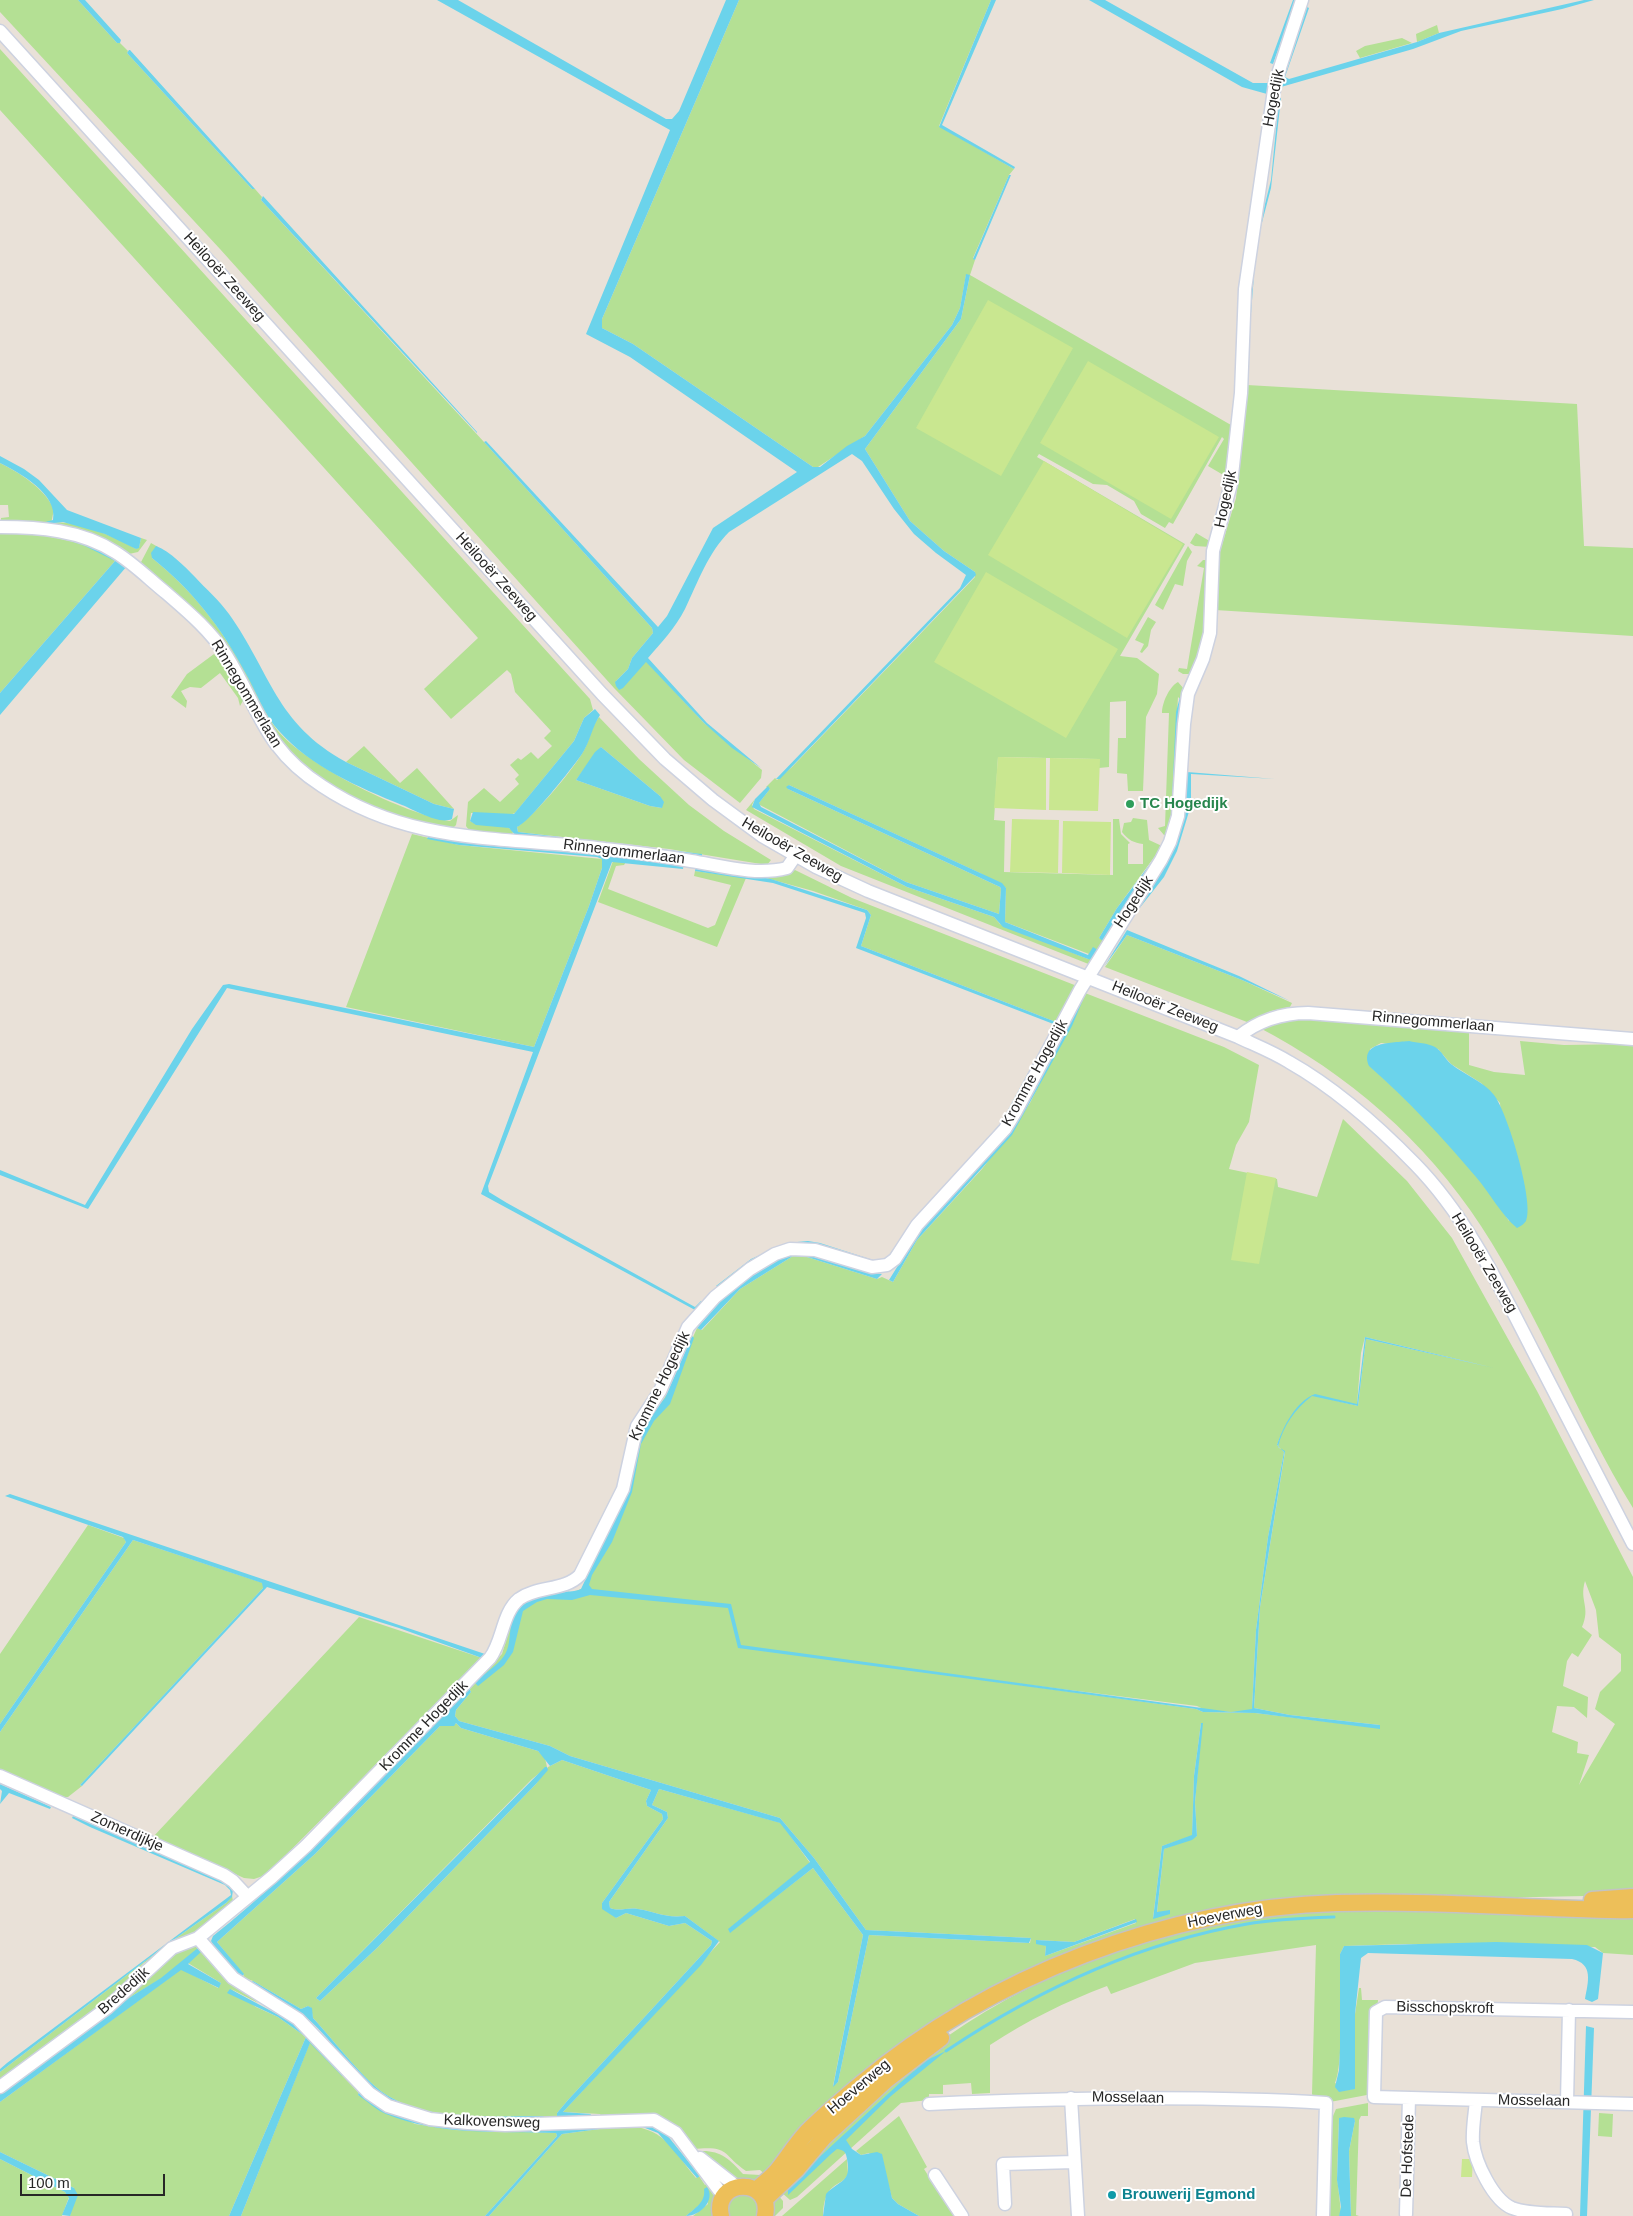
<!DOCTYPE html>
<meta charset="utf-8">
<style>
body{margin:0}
#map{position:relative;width:1633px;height:2216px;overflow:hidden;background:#e9e1d8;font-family:Arial,sans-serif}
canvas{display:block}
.scale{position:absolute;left:20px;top:2174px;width:145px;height:22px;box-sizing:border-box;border:2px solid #272727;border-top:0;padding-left:6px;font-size:15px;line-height:18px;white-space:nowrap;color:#272727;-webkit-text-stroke:4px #fff;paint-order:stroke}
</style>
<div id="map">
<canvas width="1633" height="2216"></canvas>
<div class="scale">100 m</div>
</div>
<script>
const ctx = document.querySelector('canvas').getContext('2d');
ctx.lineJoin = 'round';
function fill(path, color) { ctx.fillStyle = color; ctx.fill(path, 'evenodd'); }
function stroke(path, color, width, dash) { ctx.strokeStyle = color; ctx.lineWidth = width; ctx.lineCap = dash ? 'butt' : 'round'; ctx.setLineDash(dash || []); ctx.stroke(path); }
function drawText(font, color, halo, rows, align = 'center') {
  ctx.font = font + ' Arial,sans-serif'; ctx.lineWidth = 4; ctx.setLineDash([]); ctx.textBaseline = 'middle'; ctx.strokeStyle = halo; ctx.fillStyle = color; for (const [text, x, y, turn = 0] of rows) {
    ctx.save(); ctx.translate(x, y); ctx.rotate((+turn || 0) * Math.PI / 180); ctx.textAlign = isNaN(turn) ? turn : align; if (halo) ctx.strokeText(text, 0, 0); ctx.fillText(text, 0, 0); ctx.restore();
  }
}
const green = new Path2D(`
 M0,0H78L117,43H120L128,51L127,53L252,189H255L262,197L261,200L484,442L652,628L653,633L632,658L628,669L615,682L646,661L704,723L762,770L761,778L740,803L684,760L614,688L220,249L0,12Z
 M739,0H991L939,126L1014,169L1009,175L973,258L975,260L970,275L1231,425L1225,476L1208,466L1224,439L1222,437L1173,524L1169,522L1165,528L1141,514L1134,501L1107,485L1093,484L1039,454L1037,457L1185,544L1120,656L1137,658L1159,674L1157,694L1146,717L1143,791H1128L1127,774L1117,773L1118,738H1126V701L1110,702L1109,767L1099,768V759L998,757L994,820L1005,821L1004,872L1113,875V819H1119L1121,834L1130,843L1128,844V864H1143V844C1134,843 1128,840 1122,832L1124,823L1131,822L1133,818L1147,820L1149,840L1162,846L1091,965L841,866L746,810L755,799L752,805L754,809L907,887L994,917L1000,924L1088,959L1089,954L1005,922L1006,888L980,873L789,785L788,789L1000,887L1001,889L999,914L906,882L758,804L770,789L766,787L775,778L777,780L792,767L975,577V572L944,551L910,521L865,449L961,319L970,275H966L960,308L952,325L865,436L818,467H813L633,344L602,328V319ZM1155,856L1104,940L1099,938L1117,908Z
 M1437,25L1439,33L1417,42L1416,34Z
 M1402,38L1412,43L1360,58L1356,51L1365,46Z
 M0,49L590,699L593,710L584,718L574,741L515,813L510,815L471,813L470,821C482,829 503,821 513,831L512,837L471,833L466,826L468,802L484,788L500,802L519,784L515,779L519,775L510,765L518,758L521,760L531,752L538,759L552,746L544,738L551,731L515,692L511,674L507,670L451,719L424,689L478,638L0,110Z
 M1247,385L1577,404L1584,546L1633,548V636L1215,610L1218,558L1236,498Z
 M0,463C20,473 44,488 54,509L51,524C71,517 118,538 136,549L139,547L141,538L147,540L138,552L129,554L1,522V518L9,517L8,505H0Z
 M20,533C45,535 97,543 115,561L0,693V534Z
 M1196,533L1213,543L1211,547L1195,546L1190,543Z
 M151,543L158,547L152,558C191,589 221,627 245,671C256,690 264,714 278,731C308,766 404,814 450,821L458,815L456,825L449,832L379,813L311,776L277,743L235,664L140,564Z
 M1188,546L1192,552L1187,561L1183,586L1175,584L1163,610L1155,605Z
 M1203,560H1207L1206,630L1192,674H1183L1178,671L1179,668L1187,669L1204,568L1197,566Z
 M1148,617L1156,622L1151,630L1148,646L1142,653L1140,652L1144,644L1135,640Z
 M214,654L228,669L244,699L240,706L238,698L220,673L201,688L190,687L181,691L187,701L186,708L171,697L187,674Z
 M1178,682L1184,689L1181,700L1178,697L1171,822L1166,835H1164L1158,828L1165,826L1169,713H1162C1162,703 1169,687 1178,682Z
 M599,717L639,759L689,805L724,831L771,860L767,865L669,849L518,832L517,827C535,815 572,771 583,752C590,740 591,727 599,717ZM601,747L660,796L662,808L650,806L576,780Z
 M364,746L400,783L417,768L454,809L434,804L346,762Z
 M412,834L459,845L602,859V868L589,906L534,1047L346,1007Z
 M613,861L626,862L624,865L616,866L608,889L708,928L715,925L731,885L694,876L695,871L746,878L717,947L598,902Z
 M795,870L852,898L1077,986L1058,1026L1054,1025L1056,1022L861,946L871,915L867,910L813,891L755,875L785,874Z
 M1127,935L1242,980L1292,1003L1290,1007L1271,1011L1247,1022L1105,967Z
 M1085,993L1224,1047L1259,1065L1249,1122L1236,1145L1229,1169L1277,1179L1278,1187L1317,1197L1343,1119L1407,1181L1452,1238L1537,1391L1633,1577V1895L1488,1898L1215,1911L966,2006L767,2176L760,2170L746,2171C720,2153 731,2146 693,2149L676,2127L658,2117L601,2116L600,2114L563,2112L720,1942L685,1916C664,1918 657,1912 638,1909C627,1907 620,1912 610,1908L609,1902L668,1818L667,1812L652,1805L659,1789L781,1823L810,1863L729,1929L730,1932L813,1868L863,1935L833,2086L838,2082L869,1935L1030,1943L1031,1938L866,1930L814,1858L780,1818L570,1756L550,1746L459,1721L455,1716L456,1710L471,1692L469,1688L502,1654L511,1624L526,1602L565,1596L583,1588L612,1531L637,1442L672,1385L697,1328L702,1330L740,1289L793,1256L807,1257L877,1279L882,1277L893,1282L917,1240L982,1169L1013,1129L1030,1103ZM1365,1337L1490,1367L1366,1339L1358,1406L1312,1395L1357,1405L1361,1353ZM1280,1437L1278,1447L1285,1452L1260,1607L1254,1708L1290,1715L1380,1725L1379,1728L1255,1713L1203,1712L1196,1709L918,1671L1197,1706L1205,1710L1231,1712L1249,1711L1252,1709L1256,1630L1268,1537L1284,1452L1277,1445ZM1585,1581L1596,1610L1599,1637L1621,1654V1671L1600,1692L1595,1709L1615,1724L1579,1785L1589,1755L1577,1753L1578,1742L1552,1732L1557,1706L1574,1707L1587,1718L1588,1697L1563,1686L1567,1661L1572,1653L1578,1657L1592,1635L1582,1627C1591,1607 1579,1601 1585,1581ZM1201,1723H1202L1195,1802L1197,1836L1164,1849L1157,1913L1153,1918L1162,1846L1192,1836L1194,1776ZM1135,1919L1136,1923L1045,1956L1046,1946L1036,1940L1074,1942Z
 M1304,1016L1469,1030V1065L1494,1072L1525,1075L1520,1041L1564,1045L1633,1044V1508C1577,1417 1539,1315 1481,1226C1425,1140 1348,1074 1258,1027ZM1381,1043L1438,1049L1451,1064L1481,1083L1500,1103L1509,1221C1473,1164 1420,1111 1370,1066V1049Z
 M88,1525L124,1538L126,1542L0,1724V1654Z
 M133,1540L263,1583V1588L80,1785L82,1786L68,1797H61L0,1770V1732Z
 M359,1617L482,1658L266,1875L254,1879L244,1878L153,1837Z
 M456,1723L461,1728L538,1751L545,1758L547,1767L532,1779L316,1998L320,2001L378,1947L536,1784L548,1767L562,1760L651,1790L646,1801L647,1806L662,1814L663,1819L602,1903L616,1918L626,1913L669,1926L685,1923L712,1941L711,1945L568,2100L557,2113V2119H542L543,2116C494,2116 435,2122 390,2097C367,2085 332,2038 313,2018L311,2008L308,2006L301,2009L253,1981L242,1977L244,1975L217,1942L315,1854L440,1726L454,1725Z
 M232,1896L233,1901L194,1934L144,1963L108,1999L0,2085V2072L169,1943L226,1903Z
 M1342,1907L1633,1916V1955L1603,1953L1595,1947L1406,1944L1344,1946L1340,1954C1341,1978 1344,2066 1335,2083L1348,2090L1355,2088V2014L1359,1988H1361L1362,2000H1378L1372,2094L1330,2102V2098H1314L1312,2094L1316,1945L1195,1963L1111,1994L1107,1986C1065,2002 1028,2020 990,2045V2093L972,2094L971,2083L943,2085V2094H929V2100L901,2103L797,2197L790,2200L780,2191C817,2154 852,2116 891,2081C985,1997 1105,1944 1229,1920C1265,1912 1304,1911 1342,1907Z
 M195,1944L258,2003L231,1989L256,2007L278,2017L306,2037L229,2216H70L74,2188L0,2152V2102L181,1969L218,1988L221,1983L188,1963L132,1996L87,2031L167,1955Z
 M310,2042L359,2092L358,2095L415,2124L454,2130L556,2133L557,2136L485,2216H241Z
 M1368,2103V2116H1361L1359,2120L1356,2215L1359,2216H1351L1349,2151L1355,2121L1353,2118H1339L1337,2177L1341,2212L1339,2216H1328L1330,2116H1333L1336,2109Z
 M1599,2113L1613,2114L1612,2137L1598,2136Z
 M899,2116L927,2167L924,2169L954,2216H919L898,2204L892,2198L887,2180L869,2153L861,2155L856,2151Z
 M622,2126C664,2126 671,2148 696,2178L699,2176L705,2185L710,2182L715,2194L713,2216H693L708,2204L705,2195L702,2203L686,2216H489L562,2134Z
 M700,2151C720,2150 730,2159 743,2174L760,2175L763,2179L759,2182L733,2178L698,2153Z
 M0,2159L65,2192L69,2197L62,2216H0Z
 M847,2159L848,2174C844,2182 839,2182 833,2187C825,2193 823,2206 823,2216H782Z
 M741,2194C754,2197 759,2202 757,2216H728C727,2204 730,2199 741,2194Z
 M777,2194L783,2201V2208L775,2216H771L772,2205Z`);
const pitch = new Path2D(`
 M988,300L1073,348L1001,476L916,428Z
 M1088,361L1219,437L1171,519L1040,443Z
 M1044,461L1183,544L1127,638L988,555Z
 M986,572L1118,649L1066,738L934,662Z
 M998,757L1046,758V810L994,808Z
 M1050,758L1100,759L1098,811L1049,810Z
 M1012,819L1059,820L1058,873L1010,872Z
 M1063,821L1111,822L1110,875L1062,873Z
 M1247,1172L1276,1178L1259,1264L1231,1260Z
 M1462,2159H1473L1472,2177H1461Z`);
const water = new Path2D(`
 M78,0H85L121,40L120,43H117Z
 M437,0H458L666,119H672L679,111L726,0H739L602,319V328L633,344L813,467H820L847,446L865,436L952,325L960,308L966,274L970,275L961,319L865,449L910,521L944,551L975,572L976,575L780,779H776L960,588L966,575L936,553L914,534L894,509L862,461L852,454L729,532C708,553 698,582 685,609C675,628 662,642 648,658L707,723L761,768L732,748L704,723L646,662L623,688L619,690L616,686L615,682L628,669L632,658L653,633L652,628L484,442L486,441L658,627L667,616L713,528L797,472L630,357L586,334L670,130Z
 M991,0H996L942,125L1015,167L1014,169L939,127Z
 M1089,0H1105L1253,83H1269L1267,94L1242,87Z
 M1293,0H1296L1273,64L1270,63Z
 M1584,0H1594L1562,9L1461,31L1413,49L1281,87L1307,7L1309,8L1285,77L1289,79L1417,42L1439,33Z
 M129,50H130L255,189H252L127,53Z
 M1279,98H1281L1271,188L1259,234L1255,262L1247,365L1251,286L1261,220L1271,180Z
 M1009,175H1011L975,260L973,259Z
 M263,196L477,432V433L261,200Z
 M0,456L24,469L39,480L67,510L141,538L139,548L136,549L105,534L63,522L45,524V522L53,520C58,494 20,473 0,463Z
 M55,536L102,551L127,566L0,715V693L115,561L85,546Z
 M156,546C171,552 184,566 195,577C206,589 219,600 229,614C271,673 275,723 346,762L434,804L454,809L452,819C439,825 415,810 402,805C358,787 311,767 279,731C264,715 256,691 245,672C221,627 191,589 152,558L151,553Z
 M1180,697L1181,700L1176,791L1171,822L1176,712Z
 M595,709L600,715C592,727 590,742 582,754C573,767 529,823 517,827L518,832L702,854V857L516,836L509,828L476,825L470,821L473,812L514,814L574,741L584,718Z
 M601,747L660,796L664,802L662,808L650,806L576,780L595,752Z
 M1187,772L1275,779L1191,774V805L1177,851L1164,877L1135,914L1169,858L1184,812Z
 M789,785L1002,883L1006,888L1005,922L1088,955L1093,947L1098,950L1092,960L1088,959L1003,927L994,917L907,887L752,807L755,799L768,786L770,789L759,803L761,807L906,882L999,914L1001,889L1000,887L788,789L786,787Z
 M428,837L684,863L683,869L612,862L488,1186L489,1192L507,1203L695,1307L701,1301L703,1303L695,1310L481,1194L533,1052L227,988L88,1209L0,1175V1170L85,1205L192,1029L223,985L229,984L534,1047L589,906L602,868V859L597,857L459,845L427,839Z
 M1156,856L1103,941L1099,938L1117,908Z
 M696,865L771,879L867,910L871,915L861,946L1056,1022V1025L856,948L866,918L865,913L773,883L695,871Z
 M1127,930L1239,976L1290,1001L1242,980L1127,935L1104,967Z
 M1083,992L1085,995L1072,1026L1012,1135L917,1240L893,1282L889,1280L922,1227L1001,1143L1020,1117L1072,1019Z
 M1048,1036L1050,1037L1000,1127L919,1215L887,1260C874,1265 863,1259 850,1255C787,1232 768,1247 718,1287L716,1286L751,1259L786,1243L808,1241L820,1243L876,1261L888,1257L913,1220L1001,1123Z
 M1409,1041C1417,1043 1428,1043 1435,1047C1442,1051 1445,1059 1451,1064C1465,1075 1483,1081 1494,1095C1507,1111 1535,1203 1526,1221C1524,1224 1521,1226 1517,1228C1501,1215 1490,1193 1476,1177C1443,1138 1408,1100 1369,1066C1359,1041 1393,1043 1409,1041Z
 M787,1255L824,1257L865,1272L882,1274L877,1279L807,1257L793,1256L740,1289L701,1330L697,1328L732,1288Z
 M692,1336L694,1338L670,1404L654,1421L641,1444L632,1492L612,1542L592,1575L589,1585L592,1589L731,1604L741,1645L1231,1712L1252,1709L1256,1630L1268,1537L1284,1452L1277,1445C1283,1427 1296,1401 1315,1394L1357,1404L1365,1337L1494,1368L1366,1339L1358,1406L1312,1396C1295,1409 1283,1426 1278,1447L1285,1451L1260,1607L1254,1708L1290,1715L1380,1725V1729L1255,1713L1203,1712L1196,1709L738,1648L728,1608L590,1595L572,1600L547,1599L537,1602L523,1611L513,1652L504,1665L478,1686L474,1682C484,1674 497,1666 504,1656C515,1641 504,1611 525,1601C533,1597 546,1593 555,1592C565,1591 571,1593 581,1589L625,1495L637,1436L649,1417L665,1398Z
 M10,1494L485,1654L482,1658L399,1628L267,1587L82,1786L80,1785L263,1588L262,1583L133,1540L0,1732V1724L126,1542L123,1537L5,1496Z
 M469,1688L471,1692L456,1710L455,1716L459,1721L550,1746L570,1756L780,1818L814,1858L866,1930L1031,1938L1029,1943L869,1935L838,2082L833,2087L863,1935L813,1868L730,1933L728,1929L810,1862L780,1823L659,1789L652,1805L667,1812L668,1818L609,1902L610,1908C620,1912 627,1907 638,1909C657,1912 664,1918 685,1916L719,1941L701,1965L563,2112L591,2114L589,2118L557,2119V2113L568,2100L711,1945L712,1941L685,1923L669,1926L626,1913L616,1918L602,1909V1903L663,1819L662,1814L647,1806L646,1801L651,1790L562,1760L550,1766L538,1751L461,1728L456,1723L454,1726H440L315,1854L217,1942L244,1974L242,1977L217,1953L211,1941L213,1936C307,1862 383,1771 469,1688Z
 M1201,1723H1203L1195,1802L1197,1836L1192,1840L1164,1849L1157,1912L1170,1910V1914L1153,1919L1162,1846L1192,1835L1194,1776Z
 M545,1767H547L548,1770L536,1784L378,1947L320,2001L316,1998Z
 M0,1784L51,1807L50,1809L9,1793L0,1804L2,1791L0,1789Z
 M73,1816L227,1883L233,1890L232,1897L226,1903L169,1943L0,2072V2069L7,2063L231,1895L230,1890L225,1885L90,1827L72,1818Z
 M1136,1919L1137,1922L1045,1956L1046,1946L1036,1944V1940L1074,1942Z
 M1496,1942L1587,1945L1603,1953L1598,1999L1592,2002L1585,1999C1588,1982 1594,1964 1572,1959L1368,1953L1361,1958L1355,2014V2089L1339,2092L1335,2087L1339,2070L1340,2048V1954L1344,1946Z
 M199,1947L202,1951L188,1964L221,1983L219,1988L181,1970L0,2102V2092L132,1996L161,1978Z
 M253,1981L301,2009L308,2006L312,2008L313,2018C332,2038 367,2085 390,2097C435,2122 494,2116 544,2116L542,2119C491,2118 431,2124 385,2097C354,2079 335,2042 308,2019C291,2005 268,1995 250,1983Z
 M230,1989L290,2021L309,2036L342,2073V2076L310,2043L241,2216H229L306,2037L278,2017L227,1993Z
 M1586,2026L1594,2028L1587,2216H1580Z
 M946,2051L891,2096L846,2140L852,2149L861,2155L877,2152L882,2154L892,2198L898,2204L919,2216H823L826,2194C839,2180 852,2183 847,2159C846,2153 845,2150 837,2149L831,2154L788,2195V2186L901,2082L927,2060Z
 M359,2092L399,2114L622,2126L562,2134L489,2216H485L557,2136L556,2133C500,2131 439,2136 386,2114C376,2110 367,2101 358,2095Z
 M1344,2117L1354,2118L1355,2121L1349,2151L1351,2216H1339L1341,2207L1337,2180L1339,2118Z
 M644,2123L663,2130L700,2176L697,2178L658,2133L640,2126Z
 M0,2152L74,2188L78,2195L70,2216L62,2215L69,2198L65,2192L0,2159Z
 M707,2187C716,2200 700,2216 686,2216C695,2208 706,2202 704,2189Z`);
const stream = new Path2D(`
 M946,2051C1037,1990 1139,1943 1247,1924C1275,1919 1305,1918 1334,1917`);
const minor = new Path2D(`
 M0,31L602,694L665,759L713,800L762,836L816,867L868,891L1238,1037C1255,1045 1273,1052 1289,1062C1335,1088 1378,1126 1415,1164C1466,1216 1499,1285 1532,1349C1566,1414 1599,1479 1633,1544
 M0,527C39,527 81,530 115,552C133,563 149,579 165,592C187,611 210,630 226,655C260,709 263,748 322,786C412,846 503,836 605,849C634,852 663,856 691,861C722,866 756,876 787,868L796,855
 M1238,1037C1259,1020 1281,1013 1308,1013L1633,1039
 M0,1776L224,1875L233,1881L247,1896
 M198,1938L233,1978L298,2019L369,2093L388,2106L430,2119L468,2123L505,2125L654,2120L676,2133L724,2197
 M1633,2012L1385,2007L1376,2012L1374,2097L1633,2104
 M0,2087L107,2008L172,1948L198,1938L272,1877L306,1846L490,1658C503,1641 502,1613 519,1599C537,1586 565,1591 580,1575L623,1489L637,1426L660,1391L688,1327L715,1297L750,1269L775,1254L790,1249L815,1250L872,1267L887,1265L895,1259L917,1225L1005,1129L1016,1111L1080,990L1161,860L1170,842L1178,816L1184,724L1188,694L1203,659L1210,633L1213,551L1231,484L1241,393L1245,289L1275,83L1302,0
 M1071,2098L1078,2216
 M1476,2100C1475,2113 1472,2129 1473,2142C1475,2162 1493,2200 1512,2208C1528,2214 1548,2213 1566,2214
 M1567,2102L1569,2010
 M929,2104C1061,2098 1194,2095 1326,2103L1323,2216
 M700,2158L737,2187
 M935,2175L962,2216
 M1005,2204L1003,2164L1074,2162
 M1406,2214L1409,2098`);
const major = new Path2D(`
 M1592,1900L1633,1897
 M756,2190C764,2183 774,2176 780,2167C789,2155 797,2143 807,2132C824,2115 843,2099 861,2084C991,1975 1168,1908 1337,1903C1408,1901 1480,1905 1551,1908C1578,1909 1606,1911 1633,1910
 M764,2200L796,2170L824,2137L885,2081L941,2038
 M721,2216C712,2178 773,2176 765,2216`);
const markers = [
 [1130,804,5,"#2e9e5b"],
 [1112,2195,5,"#0f9aa8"]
];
const streetNames = [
 ["Hogedijk",1274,98,-79],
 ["Heilooër Zeeweg",224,277,48],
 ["Hogedijk",1226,499,-78],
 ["Heilooër Zeeweg",496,577,48],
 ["Rinnegommerlaan",246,694,59],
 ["Heilooër Zeeweg",792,850,30],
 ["Rinnegommerlaan",624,852,7],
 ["Hogedijk",1134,902,-57],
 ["Heilooër Zeeweg",1165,1007,22],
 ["Rinnegommerlaan",1433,1022,5],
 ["Kromme Hogedijk",1035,1073,-61],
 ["Heilooër Zeeweg",1484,1263,59],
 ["Kromme Hogedijk",660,1386,-64],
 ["Kromme Hogedijk",424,1726,-46],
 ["Zomerdijkje",127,1832,24],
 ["Hoeverweg",1225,1916,-11],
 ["Brededijk",124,1991,-42],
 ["Bisschopskroft",1445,2008,1],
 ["Hoeverweg",859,2087,-40],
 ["Mosselaan",1128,2098,1],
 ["Mosselaan",1534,2101,1],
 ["Kalkovensweg",492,2122,2],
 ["De Hofstede",1408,2156,-88]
];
const leisureNames = [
 ["TC Hogedijk",1140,804]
];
const cultureNames = [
 ["Brouwerij Egmond",1122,2195]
];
fill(green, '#b4e094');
fill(pitch, '#c9e790');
fill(water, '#6bd3eb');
stroke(stream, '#6bd3eb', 3);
stroke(minor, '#cdd2e0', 15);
stroke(major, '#c3c3c3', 19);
stroke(minor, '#fff', 12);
stroke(major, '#edbf59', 16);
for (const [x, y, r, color] of markers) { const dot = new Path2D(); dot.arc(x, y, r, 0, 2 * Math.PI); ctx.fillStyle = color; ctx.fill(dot); stroke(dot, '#fff', 2); }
drawText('15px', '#272727', '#fff', streetNames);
drawText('bold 15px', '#27864d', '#fff', leisureNames, 'left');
drawText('bold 15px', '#0d838f', '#fff', cultureNames, 'left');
</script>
